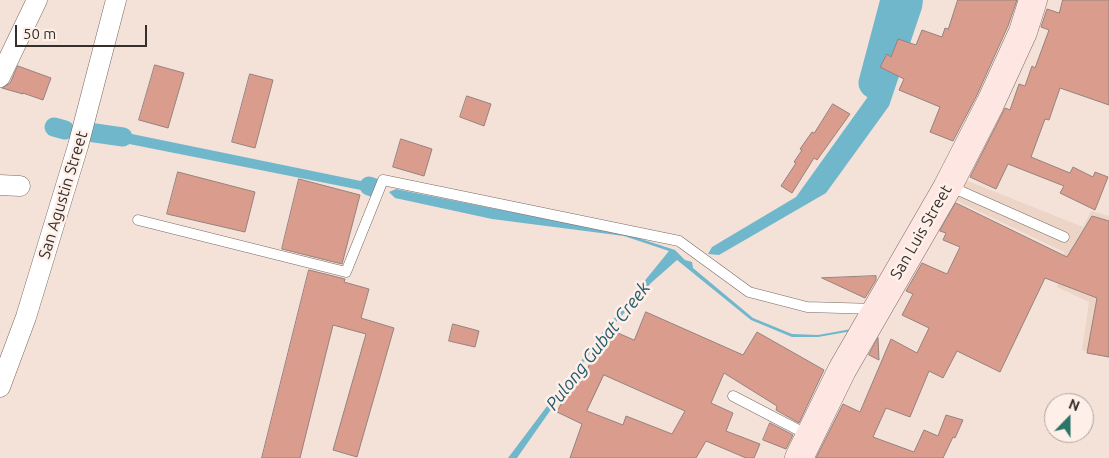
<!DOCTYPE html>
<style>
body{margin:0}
#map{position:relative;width:1109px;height:458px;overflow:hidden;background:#f4e2d9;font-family:Ubuntu,sans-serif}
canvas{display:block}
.north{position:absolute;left:1044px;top:393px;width:50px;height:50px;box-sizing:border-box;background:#fef0e9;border:1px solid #aea39d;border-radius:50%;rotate:22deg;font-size:14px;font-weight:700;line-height:20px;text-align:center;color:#352f2b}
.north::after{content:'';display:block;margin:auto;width:18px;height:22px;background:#2e7368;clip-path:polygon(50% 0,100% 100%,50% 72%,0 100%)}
.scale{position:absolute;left:15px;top:25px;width:132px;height:22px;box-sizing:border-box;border:2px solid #352f2b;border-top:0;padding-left:6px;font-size:15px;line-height:18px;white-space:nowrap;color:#352f2b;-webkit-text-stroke:4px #fef0e9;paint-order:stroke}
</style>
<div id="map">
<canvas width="1109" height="458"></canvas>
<div class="north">N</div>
<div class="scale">50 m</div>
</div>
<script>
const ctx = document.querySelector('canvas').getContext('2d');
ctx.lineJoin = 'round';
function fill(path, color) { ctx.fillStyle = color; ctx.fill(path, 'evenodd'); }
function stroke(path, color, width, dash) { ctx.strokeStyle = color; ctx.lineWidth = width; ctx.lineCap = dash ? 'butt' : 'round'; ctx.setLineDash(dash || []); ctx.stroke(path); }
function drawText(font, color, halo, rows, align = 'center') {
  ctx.font = font + ' Ubuntu,sans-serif'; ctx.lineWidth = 5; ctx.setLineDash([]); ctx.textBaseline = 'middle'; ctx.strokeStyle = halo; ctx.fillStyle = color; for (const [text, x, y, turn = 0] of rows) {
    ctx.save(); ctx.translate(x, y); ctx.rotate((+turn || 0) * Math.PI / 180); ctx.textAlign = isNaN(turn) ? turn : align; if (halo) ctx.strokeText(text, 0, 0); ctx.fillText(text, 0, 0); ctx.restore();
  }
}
const built = new Path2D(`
 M963,179L1083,227L1091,211L1109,216V357L1082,350L1089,302L1057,287L1064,252L955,200Z`);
const water = new Path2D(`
 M899,0H923L922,8L889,106L826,193L719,255L708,254L712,247L796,197L867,98L899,5Z
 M132,134L361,181L369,186L361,190L129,144L123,137Z
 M396,189L496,209L620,232L675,250L685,260L692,262L693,268L753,318L792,334L818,335L857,328L858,330L818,337H792L751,320L677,260L651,283L599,341L517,458H508L602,333L669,251L624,236L492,219L395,198L389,192Z`);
const canal = new Path2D(`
 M54,127L65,130
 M88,132L123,137
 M369,186L375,188`);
const river = new Path2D(`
 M874,83L896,0`);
const building = new Path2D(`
 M958,0H1017L1008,26L976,97L953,141L930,132L940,107L899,90L904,79L880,67L887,54L891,57L898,39L916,45L922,30L942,37L945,28L948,29Z
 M1063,0H1109V105L1060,88L1049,120L1045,119L1031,157L1070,173L1073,167L1093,177L1095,172L1108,177L1095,210L1060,193L1064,186L1008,164L996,189L970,177L1005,108L1010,110L1019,84L1025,86L1032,66L1035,68L1049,30L1041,27L1047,9L1059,13Z
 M155,65L184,73L168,128L139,120Z
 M18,66L51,78L43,100L23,93V94L2,88L10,83Z
 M250,74L273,80L255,148L232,142Z
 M467,96L491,104L484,126L460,117Z
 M833,104L850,114L817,160L814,158L792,193L781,186L796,163L794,162L802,150L800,149L812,132L814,133Z
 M401,139L432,149L424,176L393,167Z
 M178,172L255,192L245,232L167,214Z
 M299,179L360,195L342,264L282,249Z
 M956,203L1067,257L1092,216L1109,221V357L1087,353L1097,298L1045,278L1000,372L957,351L943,378L929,371L910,417L886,408L873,437L914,452L924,430L938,436L946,415L963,420L955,438L953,437L943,458H816L843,404L860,412L891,339L917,353L929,328L902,315L913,294L906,291L922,263L947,274L960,247L943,240L946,233L940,231Z
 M309,270L345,279L344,282L369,289L361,318L394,328L357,457L333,450L366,334L333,325L300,458H262Z
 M876,276V280L865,298L822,278Z
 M646,312L743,355L757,332L824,370L799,423L776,410L777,406L724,373L711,403L733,413L726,431L760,444L754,458H746L706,441L696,458H570L582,424L557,412L574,378L582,381L595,352L600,354L611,330L634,340ZM604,375L685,411L672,434L626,416L623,425L587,411Z
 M453,324L479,331L475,347L449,341Z
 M878,338L879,360L869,355Z
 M770,423L793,435L786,449L763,440Z`);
const lane = new Path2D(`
 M949,186L1064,237
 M138,220L346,272L383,180L679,241L749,292L807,307L876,309
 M733,396L810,436`);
const street = new Path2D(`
 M0,77L37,0
 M0,185L20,186
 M0,387L26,317L78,146L116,0`);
const secondary = new Path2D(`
 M799,458L842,370L947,188L990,104L1023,32L1033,0`);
const streetNames = [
 ["San Agustin Street",63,195,-73],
 ["San Luis Street",921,232,-60]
];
const waterNames = [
 ["Pulong Gubat Creek",598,346,-52]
];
fill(built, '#ecd4c6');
fill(water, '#71b7cc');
stroke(canal, '#71b7cc', 19);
stroke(river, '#71b7cc', 31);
fill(building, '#d99c8d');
stroke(building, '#95827e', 1);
stroke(lane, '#7a6a62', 11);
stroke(street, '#7a6a62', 21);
stroke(secondary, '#7a6a62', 29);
stroke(lane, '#fff', 10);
stroke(street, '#fff', 20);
stroke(secondary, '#fee7e2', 28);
drawText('16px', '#352f2b', '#fef0e9', streetNames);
drawText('italic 18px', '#225b6b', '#fef0e9', waterNames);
</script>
